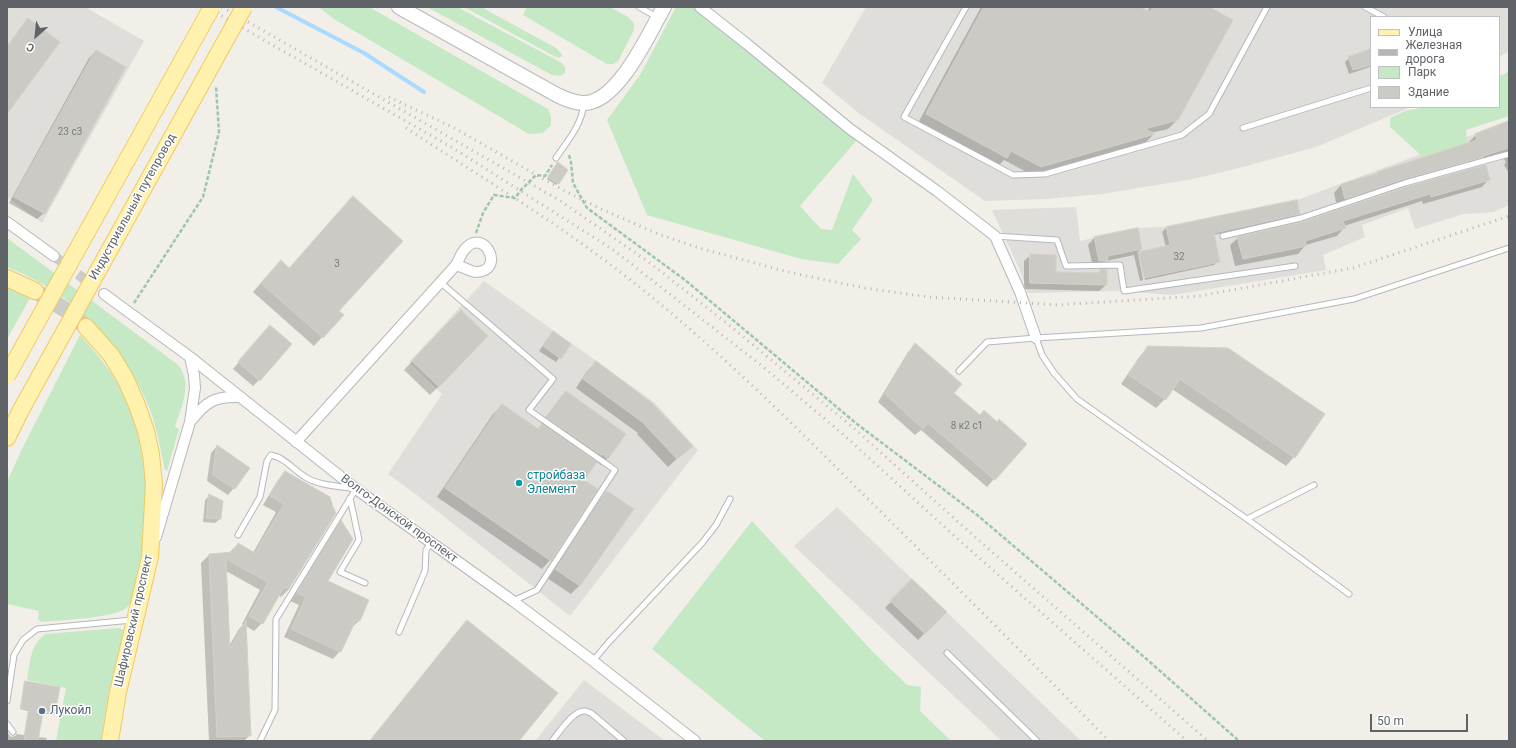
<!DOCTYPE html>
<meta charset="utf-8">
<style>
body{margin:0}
#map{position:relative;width:1516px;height:748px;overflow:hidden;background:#f1efe8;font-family:Roboto,sans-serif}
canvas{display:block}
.frame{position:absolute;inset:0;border:8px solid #5f6368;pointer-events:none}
.legend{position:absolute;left:1370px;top:16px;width:130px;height:92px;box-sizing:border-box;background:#fff;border:1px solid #bfc1c3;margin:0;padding:5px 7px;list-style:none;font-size:12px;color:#5f6368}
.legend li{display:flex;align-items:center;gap:8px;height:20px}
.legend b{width:20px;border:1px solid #bfc1c3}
.north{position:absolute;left:16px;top:16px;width:40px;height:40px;-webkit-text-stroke:3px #fff;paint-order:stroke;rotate:207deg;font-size:11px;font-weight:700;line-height:16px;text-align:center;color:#5f6368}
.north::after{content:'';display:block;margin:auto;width:14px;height:18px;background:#5f6368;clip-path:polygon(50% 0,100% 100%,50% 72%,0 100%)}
.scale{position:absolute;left:1370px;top:714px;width:98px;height:18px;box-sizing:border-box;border:2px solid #5f6368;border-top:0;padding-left:5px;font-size:12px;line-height:14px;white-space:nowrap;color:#5f6368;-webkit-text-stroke:3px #fff;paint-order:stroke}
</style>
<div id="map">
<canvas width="1516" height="748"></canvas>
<div class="frame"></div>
<ul class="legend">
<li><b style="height:5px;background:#fff2af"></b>Улица</li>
<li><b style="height:5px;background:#b6b7b8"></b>Железная дорога</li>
<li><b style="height:11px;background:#c5e8c5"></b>Парк</li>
<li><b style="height:11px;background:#cccac5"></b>Здание</li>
</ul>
<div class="north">С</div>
<div class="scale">50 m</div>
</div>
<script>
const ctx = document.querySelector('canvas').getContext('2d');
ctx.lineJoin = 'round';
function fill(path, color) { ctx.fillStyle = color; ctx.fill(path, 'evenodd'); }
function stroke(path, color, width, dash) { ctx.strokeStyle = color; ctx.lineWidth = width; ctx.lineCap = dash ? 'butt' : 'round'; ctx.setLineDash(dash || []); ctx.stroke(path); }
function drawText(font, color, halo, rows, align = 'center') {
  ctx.font = font + ' Roboto,sans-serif'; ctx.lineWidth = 3; ctx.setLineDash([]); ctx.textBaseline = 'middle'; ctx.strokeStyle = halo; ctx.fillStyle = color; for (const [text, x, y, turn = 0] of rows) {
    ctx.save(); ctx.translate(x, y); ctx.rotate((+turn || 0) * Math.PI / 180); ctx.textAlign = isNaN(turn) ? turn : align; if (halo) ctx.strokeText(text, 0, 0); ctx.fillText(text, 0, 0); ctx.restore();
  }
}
const industrial = new Path2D(`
 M7,7H85L144,41L42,223L7,197Z
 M866,7H1509V51L1499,57V17H1371V107H1411L1316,147L1239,168L1193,179L1102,194L1045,199L985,201L860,114L822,83Z
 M1509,121V205L1493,212L1464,214L1415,229L1408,208L1362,225L1365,237L1323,255L1326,270L1173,295L1116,291L1028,293L1018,266L992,210L1076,207L1080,241L1138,228L1166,227L1297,200L1475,134Z
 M484,281L654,402L698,450L570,616L418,496L388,474L442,394L409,362Z
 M837,507L1081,741H1002L794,546Z
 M584,680L665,741H535Z`);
const green = new Path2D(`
 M319,7H369L548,109L551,117V125L543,133L529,134L334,19Z
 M427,7H457L562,63L565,67V73L560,76L552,75Z
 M464,7H481L556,48L561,53L562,56L559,58L552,55Z
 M527,7H610L628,17L634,23V30L618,61L613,64H607L523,15Z
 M676,7H693L856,141L800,206L821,229L832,230L853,174L873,200L852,230L861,239L838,264L801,259L647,215L607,120L640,75Z
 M1509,70V116L1466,130L1467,143L1423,157L1390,127V118L1405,111L1426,107H1499V76L1505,74Z
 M7,238L177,364C194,382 181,407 175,427L179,429L167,471L165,470C160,447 156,422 146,400C119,340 69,291 7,267Z
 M7,287L30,298L7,339Z
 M80,335C94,351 109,367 119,386C148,442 152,506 139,567C137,580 137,600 125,609C112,618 60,620 41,622L38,619L39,611L7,604V482L22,449Z
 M752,521L873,652L907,685L921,687L920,711L951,741H765L652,649Z
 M119,628L125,631L109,691L101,741H56L66,688L27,680C30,663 30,646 45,634Z`);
const shadow = new Path2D(`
 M981,7H1138L1147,12L1150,7H1207L1177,120L1168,129L1151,133L1153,135L1145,143L1032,175L1004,160L998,166L918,123Z
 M96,51L44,213L37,219L9,203L89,58Z
 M1371,55V66L1370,67L1349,74L1345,62L1349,58Z
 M1509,122V173L1504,165L1506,162L1504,159L1499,156L1337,206L1334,193L1341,185L1375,175L1378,173L1468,143L1476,135Z
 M556,166L558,183L556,185L547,179Z
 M1489,179L1482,187L1423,204L1422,201L1344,226V228L1337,236L1306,245L1298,254L1235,266L1230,245L1238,238Z
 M1299,214L1295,218L1213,235L1219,261L1214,265L1145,280L1140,254H1138L1143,280L1140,281L1134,255L1106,261L1100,267H1093L1088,245L1094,238L1141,249L1137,253L1166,247L1162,232L1166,228Z
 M1031,255L1055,273L1097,274L1101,270L1106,285L1099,291L1024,289V261Z
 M289,269L342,315L314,346L253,292L272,270Z
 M452,319L439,386L430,395L404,370Z
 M264,333L259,380L253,386L233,369Z
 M549,337L570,344L556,362L539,351Z
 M915,345L953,393L994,479L987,487L921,430L915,435L878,402L908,352Z
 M1149,347L1294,457L1286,466L1172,389L1165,399L1156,408L1121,384L1140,356Z
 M596,362L691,446L668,467L637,434L638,433L576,388L587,371Z
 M566,392L608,458L601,465L596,461L583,480L550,560L542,569L437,497L493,414L502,405L538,430L542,425L541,424L560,398Z
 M217,446L234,488L228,495L207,481L211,453Z
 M285,472L289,589L281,597L278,595L262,623L254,631L246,626L250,735L244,741H209L201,563L209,555L230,552L238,544L253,553L276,512L263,505L278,480ZM226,571L260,590L242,624L243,625L239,629L229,646Z
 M607,492L632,509L579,586L571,594L547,578L599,501Z
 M209,496L220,519L215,523L203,522L205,500Z
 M341,522L327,582L368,600L359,621L351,628L340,651L333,659L284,637L299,605L290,601L334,529Z
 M912,580L945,612L918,640L885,608Z
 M468,621L518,741H370L459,630Z
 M26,682L54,713L53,715L42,713L38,737L47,738L46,741H7V732L11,737L15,736L17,734L24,735L28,711L20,709L24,684Z`);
const stream = new Path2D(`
 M276,7L364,53L424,92`);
const building = new Path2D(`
 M984,7H1140L1150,12L1153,7H1209L1233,20L1178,120L1145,129L1155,134L1041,167L1011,151L1007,158L926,114Z
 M28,18L60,42L7,114V47Z
 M1371,49V65L1353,70L1348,57Z
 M96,50L126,67L45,214L14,197Z
 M1509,121V148L1483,156L1484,157L1404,179L1345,199L1341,184L1378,173L1377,172L1477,140L1475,134Z
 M558,162L568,170L559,184L548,177Z
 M1486,165L1490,180L1431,197L1430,194L1343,221L1346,228L1305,241L1307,246L1243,259L1237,237L1302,222L1406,187Z
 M353,196L403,241L339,311L344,315L323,338L261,283L281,260L289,268Z
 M1297,200L1300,214L1214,233L1220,262L1144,278L1138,252L1170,245L1166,227Z
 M1138,228L1142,249L1108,256L1107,261H1099L1094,237Z
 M1030,254L1056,255V272L1101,273L1100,269H1107V285L1030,283Z
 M461,310L488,336L439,387L412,361Z
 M270,325L292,344L260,381L238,362Z
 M553,331L571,344L561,359L543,346Z
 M915,343L962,384L954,393L980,415L984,410L997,422L999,419L1027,444L995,480L928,423L923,429L885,394Z
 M1148,346L1228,348L1325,414L1295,458L1180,379L1166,400L1129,375Z
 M596,361L652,403L693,446L677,459L645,425V424L583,379Z
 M566,391L626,434L608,459L602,454L601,455L547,418Z
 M502,404L538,429L542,424L597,462L584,480L598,489L551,561L445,488Z
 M217,445L250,468L235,489L213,475Z
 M285,471L330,497L333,507L336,513L289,589L284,587L263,624L249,616L268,582L226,559L230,649L246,620L251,736L217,737L209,554L233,552L238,543L255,553L284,504L270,496Z
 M607,491L634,509L580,586L555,569Z
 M209,494L223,501L221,519L207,518Z
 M341,520L353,539L328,581L369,600L360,621L356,620L341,652L291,629L306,597L297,593Z
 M912,579L947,612L925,634L890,601Z
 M467,620L558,693L519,741H370Z
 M25,681L60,687L55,714L43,712L38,741H24L29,709L21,708Z`);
const streetTunnel = new Path2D(`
 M54,256L104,294`);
const primaryTunnel = new Path2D(`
 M35,291L69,312L86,327`);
const path = new Path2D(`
 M569,155L571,162L573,183L587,208L685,280L857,424L976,514L1150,662L1239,741
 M476,233L483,213L494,195L515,198L521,190L536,175L545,176L552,165
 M134,303L203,197L219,132L216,86`);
const lane = new Path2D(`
 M639,7L657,17
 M966,7L904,117L1013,175L1045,174L1182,135L1209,114L1267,7
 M1365,7L1384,17
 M1243,128L1371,88
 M556,158C568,140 581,126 584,104
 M995,236L1057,240L1066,266L1120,265L1124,291L1295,266
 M1223,236L1301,218L1405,183L1509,154
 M440,282L553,379L529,410L615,470L537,590L513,601
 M1036,338L1042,355L1054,373L1077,399L1247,519L1349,594
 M959,371L987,342L1036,338L1201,328L1354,299L1509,248
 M350,498L359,540L340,572L365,583
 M1247,519L1314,485
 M238,535L260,497L267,461L271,455C286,458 294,471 307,478C321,486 340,486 356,489L276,619L275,710L260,741
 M399,632L425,571L426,550L431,543
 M947,653L1037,741
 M593,661L608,643L702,543L716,525L730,499
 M7,701L14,655L23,640L37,629L132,620
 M7,724L13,732
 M552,741C559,733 573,710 585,711C587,711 589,713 591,713L624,741`);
const street = new Path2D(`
 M700,7L747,44L850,129L937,191L995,236L1020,292L1036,338
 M7,222L54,256
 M104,294L190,357L356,489L513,601L593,661L695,741
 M190,422C206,402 214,396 239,397
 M296,442L456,265C459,260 461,253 465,249C485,226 506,272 476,272C472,272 461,266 456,265
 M156,537L190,422L195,388L194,375L190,357`);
const secondary = new Path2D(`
 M399,7L557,95C565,99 574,103 584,103C618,103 649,33 664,7`);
const primary = new Path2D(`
 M7,278L35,291
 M86,327L111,355L125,378L137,405L146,431L151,454L154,484L150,557L118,692L110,741
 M7,438L22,408`);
const rail = new Path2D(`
 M206,7L453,148L612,249L762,366L845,436L960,541L1187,741
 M222,7L559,200L650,263L729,325L856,430L967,530L1208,741
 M389,97L456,129L563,190L597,207L658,234L699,248L788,272L864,288L929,297L1057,305L1199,296L1353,268L1509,216
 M406,128C479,176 555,221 624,275C712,343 791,422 870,501C950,580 1030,660 1109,741`);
const primaryBridge = new Path2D(`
 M7,376L212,7
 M22,408L244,7`);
const markers = [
 [519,483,4,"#0f9aa8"],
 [42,711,4,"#5c6f8a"]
];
const numberNames = [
 ["23 с3",70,132],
 ["32",1179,257],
 ["3",337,264],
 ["8 к2 с1",967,426]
];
const streetNames = [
 ["Индустриальный путепровод",133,207,-61],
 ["Волго-Донской проспект",399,519,36],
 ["Шафировский проспект",134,621,-77]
];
const cultureNames = [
 ["стройбаза",527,476],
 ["Элемент",527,490]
];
const serviceNames = [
 ["Лукойл",50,711]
];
fill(industrial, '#e0deda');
fill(green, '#c5e8c5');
fill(shadow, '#0003');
stroke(stream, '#aadaff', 4);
fill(building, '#cccac5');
stroke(building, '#d6d1c6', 1);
stroke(streetTunnel, '#ccccc8', 10, [10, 5]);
stroke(primaryTunnel, '#ccccc8', 16, [16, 8]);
stroke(lane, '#b5b8bc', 7);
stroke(street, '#b5b8bc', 12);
stroke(secondary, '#b6babf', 16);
stroke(primary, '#f2c960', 18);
stroke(path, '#9cc7a9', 2.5, [4, 2]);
stroke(lane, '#fff', 5);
stroke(street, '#fff', 10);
stroke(secondary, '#fff', 14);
stroke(primary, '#fff2af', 16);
stroke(rail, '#b6b7b8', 3, [1, 5]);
stroke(primaryBridge, '#f2c960', 18, []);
stroke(primaryBridge, '#fff2af', 16);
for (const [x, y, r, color] of markers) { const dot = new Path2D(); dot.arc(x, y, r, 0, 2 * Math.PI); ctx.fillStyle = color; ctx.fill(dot); stroke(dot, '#fff', 1.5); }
drawText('10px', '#7a7d7f', null, numberNames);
drawText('12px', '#5f6368', '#fff', streetNames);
drawText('12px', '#0d838f', '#fff', cultureNames, 'left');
drawText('12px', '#4e5e75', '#fff', serviceNames, 'left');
</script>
